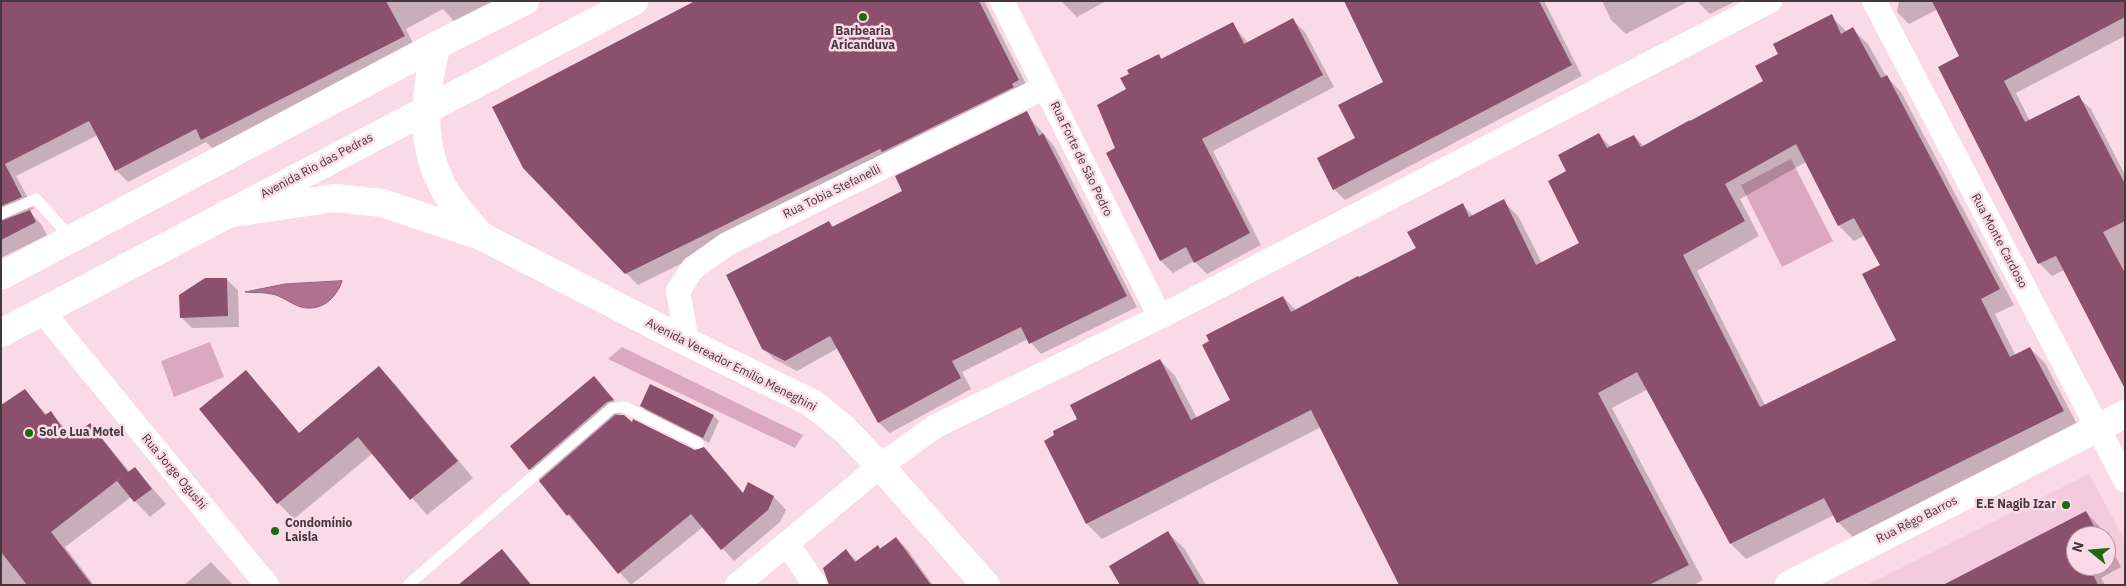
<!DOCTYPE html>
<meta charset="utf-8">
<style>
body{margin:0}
#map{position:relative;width:2126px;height:586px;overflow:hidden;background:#fbdae8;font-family:"IBM Plex Sans",sans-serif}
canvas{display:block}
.frame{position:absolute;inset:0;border:2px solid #45383d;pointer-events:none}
.north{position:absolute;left:2066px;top:526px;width:50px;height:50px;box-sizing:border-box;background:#fbdae8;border:1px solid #b299a4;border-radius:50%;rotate:287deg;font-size:14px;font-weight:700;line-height:20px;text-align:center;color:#45383d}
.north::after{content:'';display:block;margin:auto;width:18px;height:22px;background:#1c6b0e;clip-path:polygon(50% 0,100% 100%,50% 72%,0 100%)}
</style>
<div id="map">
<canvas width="2126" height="586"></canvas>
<div class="frame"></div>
<div class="north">N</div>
</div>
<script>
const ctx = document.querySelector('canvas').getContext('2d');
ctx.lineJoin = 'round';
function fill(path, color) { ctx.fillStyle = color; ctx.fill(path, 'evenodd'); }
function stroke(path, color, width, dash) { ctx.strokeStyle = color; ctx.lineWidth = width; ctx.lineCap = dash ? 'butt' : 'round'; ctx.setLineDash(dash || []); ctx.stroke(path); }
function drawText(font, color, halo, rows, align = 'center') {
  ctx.font = font + ' "IBM Plex Sans",sans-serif'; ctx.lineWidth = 5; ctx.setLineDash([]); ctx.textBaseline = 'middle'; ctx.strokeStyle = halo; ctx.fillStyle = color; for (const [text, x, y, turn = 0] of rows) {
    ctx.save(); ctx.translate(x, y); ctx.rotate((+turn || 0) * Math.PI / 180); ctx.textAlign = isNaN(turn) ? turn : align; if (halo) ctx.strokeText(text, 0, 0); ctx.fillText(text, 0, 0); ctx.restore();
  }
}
const built = new Path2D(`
 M2089,474L2125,540V585H1867ZM2076,536H2106V566H2076Z`);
const green = new Path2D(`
 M1791,159L1833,241L1782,267L1741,185Z
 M210,342L224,377L174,397L161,361Z
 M622,347L803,435L795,448L608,359Z`);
const water = new Path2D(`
 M342,281C336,299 321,312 301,307C291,304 282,296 272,294C264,292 254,293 245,292L285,284Z`);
const shadow = new Path2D(`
 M1,1H509L459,27L443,9L406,29L416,49L215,151L206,142L128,182L116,170L98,135L16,176L34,209L29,211L41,224L47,235L1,258Z
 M697,1H984L1030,92L638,285L626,273Z
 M1061,1H1106L1077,17Z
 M1360,1H1544L1582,76L1345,200L1334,189L1385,82Z
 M1602,1H1689L1626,34L1611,20Z
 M1697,1H1736L1710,14Z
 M1899,1H2125V36L2016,93L2030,121L2078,97L2091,109L2125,175V379L2064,270L2052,276L2040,264L1940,68L1961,56L1938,9L1909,24L1897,12Z
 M1831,16L1847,32L1853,29L1868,44L1886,76L1901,92L2014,305L1995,314L2016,356L2030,348L2045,363L2078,426L1853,537L1838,522L1834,515L1746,559L1731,544L1648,389L1612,408L1703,580L1694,585H1401L1321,427L1102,539L1087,524L1046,442L1160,360L1175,376L1197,418L1232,401L1283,297L1296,310L1359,279L1417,248L1463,205L1473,216L1503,201L1518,216L1542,263L1581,243L1568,172L1599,135L1611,147L1634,136L1644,146L1765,82L1780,55ZM1806,162L1839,226L1854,241L1865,235L1881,265L1898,340L1765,405L1697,271L1759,236L1740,199Z
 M1293,20L1305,32L1334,87L1213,151L1261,245L1207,274L1194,261L1173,273L1161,261L1108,153L1117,149L1131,74L1159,55L1163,60L1232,24L1248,43Z
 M1026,113L1054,146L1137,307L1041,354L1028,339L962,372L971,389L890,433L879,423L838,348L797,371L774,359L763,348L829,222L834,227L904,191Z
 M226,279L238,290L239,327L192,328L181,317Z
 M379,368L395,384L473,478L427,515L373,453L294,519L278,503L201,409L246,372L300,434Z
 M594,378L624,412L615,417L716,461L744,494L749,484L774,497L786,510L780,522L734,561L703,527L631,585L568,515L511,446Z
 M25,390L47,415L50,413L65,428L73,438L90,425L130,472L135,468L166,504L150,517L131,497L65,547L94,585H1V407Z
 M641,406L714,416L719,421L709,443L647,411Z
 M2086,512L2100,527L2105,536H2076V566H2106V538L2121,567L2101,578L2105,585H1946Z
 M1168,533L1184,548L1206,585H1121Z
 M896,538L907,549L933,585H830L846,551L858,562Z
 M502,551L532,585H460Z
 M211,562L233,585H184Z`);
const building = new Path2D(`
 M1,1H386L405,36L201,140L196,129L115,171L89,121L5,164L22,197L1,206Z
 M695,1H979L1019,80L1012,84L1014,87L882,152L880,149L625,274L523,168L492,107Z
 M1344,1H1539L1572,65L1333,190L1317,158L1355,138L1338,105L1383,82Z
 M1932,1H2125V17L2004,81L2025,122L2079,95L2125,184V221L2103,232L2125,273V389L2056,256L2038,264L1938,67L1959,56Z
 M1832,14L1841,34L1853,27L1881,78L1887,75L2000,289L1981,299L2010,357L2030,347L2064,411L1837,523L1824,498L1730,544L1637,372L1598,393L1689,565L1649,585H1399L1311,410L1086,524L1044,441L1054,435L1053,431L1077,419L1070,405L1160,359L1191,420L1230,400L1202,345L1209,341L1206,335L1283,296L1291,312L1358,276L1359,277L1416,248L1407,232L1463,203L1469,217L1504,199L1536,265L1579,243L1548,181L1566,171L1558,155L1599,133L1607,148L1634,135L1641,147L1690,120V121L1763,81L1755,66L1778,54L1773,44ZM1796,144L1838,226L1854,218L1880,265L1862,274L1896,340L1760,407L1683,255L1745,221L1725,184Z
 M1293,18L1323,75L1202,139L1250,233L1194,263L1186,247L1160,261L1106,153L1115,148L1097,105L1126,89L1120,78L1129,74L1127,70L1159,54L1161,59L1233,22L1244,44Z
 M1027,111L1039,136L1043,133L1127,296L1029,344L1021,327L952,361L961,378L878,423L830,336L785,361L762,349L726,275L829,221L832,227L902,191L895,176Z
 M30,210L36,222L1,240V221Z
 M205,278H227L228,316L180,318L179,295Z
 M379,366L458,461L410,500L358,437L277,504L199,409L246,370L299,433Z
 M594,376L614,400L607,402L529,470L510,446Z
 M650,384L714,415L703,438L640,406Z
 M25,389L45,415L51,411L70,439L90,423L128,472L135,467L152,489L134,502L117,481L127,473L51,532L92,585H27L1,552V405Z
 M615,415H624L632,422L633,419L695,450L704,447L743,493L748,482L774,496L768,510L721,550L691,514L618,574L569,514L567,516L539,481Z
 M2086,511L2099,536H2076V566H2089L2098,585H1943Z
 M1168,531L1200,585H1120L1109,566Z
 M896,537L931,585H829L823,568L846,549L855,562L878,545L880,549Z
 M502,549L531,585H458Z`);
const service = new Path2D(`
 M1,214L36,199L71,238
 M408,585L612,408L625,407L698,443`);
const minor = new Path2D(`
 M1002,1L1160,317
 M1874,1L2125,480
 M43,312L267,585
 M687,342L678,291L693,268L727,244L1045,87
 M787,543L815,585
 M737,585L880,466L936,426L1160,317L1770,1`);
const tertiary = new Path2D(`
 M1789,585L2125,414`);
const secondary = new Path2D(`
 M437,45C423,95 419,149 447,194C457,209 470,223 481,236
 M226,214L335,198L382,203L481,236L687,342L812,403L843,428L880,466L986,585
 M1,276L437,45L525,1
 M1,333L634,1`);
const markers = [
 [863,17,5,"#1c6b0e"],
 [29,433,5,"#1c6b0e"],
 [2066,505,5,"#1c6b0e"],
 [275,531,5,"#1c6b0e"]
];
const poiNames = [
 ["Barbearia",863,32,"center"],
 ["Aricanduva",863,46,"center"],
 ["Sol e Lua Motel",39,433],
 ["E.E Nagib Izar",2056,505,"right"],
 ["Condomínio",285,524],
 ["Laisla",285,538]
];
const streetNames = [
 ["Rua Forte de São Pedro",1081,159,64],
 ["Avenida Rio das Pedras",317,166,-28],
 ["Rua Tobia Stefanelli",832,192,-26],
 ["Rua Monte Cardoso",1999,241,62],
 ["Avenida Vereador Emílio Meneghini",731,365,27],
 ["Rua Jorge Ogushi",174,472,50],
 ["Rua Rêgo Barros",1917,520,-27]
];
fill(built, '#f4cbdc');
fill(green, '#dba9bf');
fill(water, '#b0728e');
stroke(water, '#906176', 1);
fill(shadow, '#0003');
fill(building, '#8b506c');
stroke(service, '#fff', 11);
stroke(minor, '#fff', 24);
stroke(tertiary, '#fff', 28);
stroke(secondary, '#fff', 28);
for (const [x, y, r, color] of markers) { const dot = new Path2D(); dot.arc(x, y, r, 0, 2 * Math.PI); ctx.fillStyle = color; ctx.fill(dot); stroke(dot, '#fbdae8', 2); }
drawText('bold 12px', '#45383d', '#fbdae8', poiNames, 'left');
drawText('12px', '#45383d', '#fbdae8', streetNames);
</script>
